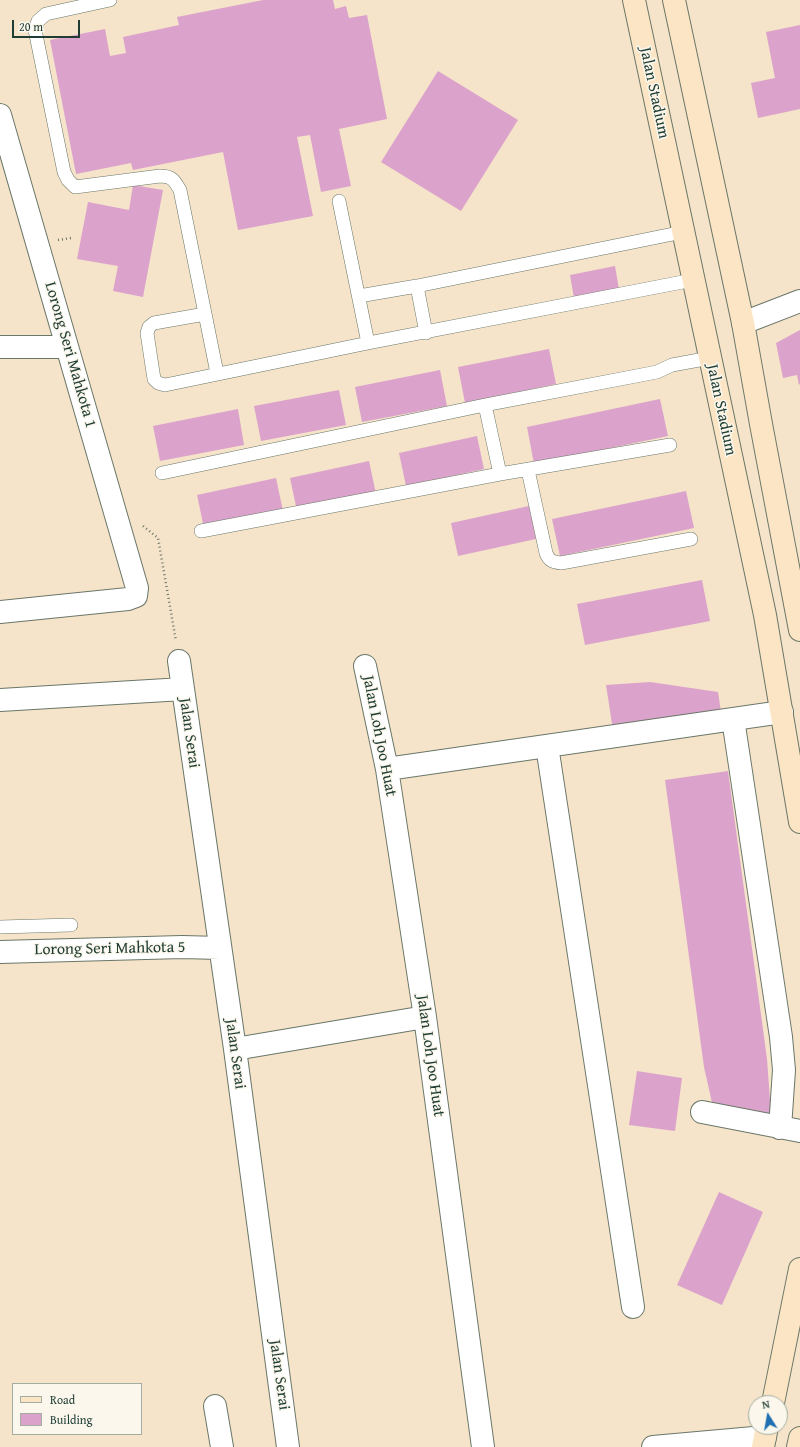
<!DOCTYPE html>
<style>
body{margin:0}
#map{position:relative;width:800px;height:1447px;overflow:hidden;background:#f5e3ca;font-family:"Gentium Book Plus",serif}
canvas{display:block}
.legend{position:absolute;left:12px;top:1383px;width:130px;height:52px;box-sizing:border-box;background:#fbf7ec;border:1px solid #a3ada2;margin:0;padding:5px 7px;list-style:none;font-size:12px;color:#1f3d34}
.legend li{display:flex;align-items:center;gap:8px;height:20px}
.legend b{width:20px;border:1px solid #a3ada2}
.north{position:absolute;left:748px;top:1395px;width:40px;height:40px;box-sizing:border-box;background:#fbf7ec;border:1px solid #a3ada2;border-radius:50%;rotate:349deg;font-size:11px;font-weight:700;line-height:16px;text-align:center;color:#1f3d34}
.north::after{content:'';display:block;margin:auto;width:14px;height:18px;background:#1f6fb2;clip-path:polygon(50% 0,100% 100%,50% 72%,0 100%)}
.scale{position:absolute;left:12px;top:20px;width:68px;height:18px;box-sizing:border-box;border:2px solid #1f3d34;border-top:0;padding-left:5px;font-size:12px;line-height:14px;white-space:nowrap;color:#1f3d34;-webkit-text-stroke:3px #fbf7ec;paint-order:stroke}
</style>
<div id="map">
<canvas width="800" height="1447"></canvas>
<ul class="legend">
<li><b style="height:5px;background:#fce5c4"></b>Road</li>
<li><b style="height:11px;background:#dba3cb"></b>Building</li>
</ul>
<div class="north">N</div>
<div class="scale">20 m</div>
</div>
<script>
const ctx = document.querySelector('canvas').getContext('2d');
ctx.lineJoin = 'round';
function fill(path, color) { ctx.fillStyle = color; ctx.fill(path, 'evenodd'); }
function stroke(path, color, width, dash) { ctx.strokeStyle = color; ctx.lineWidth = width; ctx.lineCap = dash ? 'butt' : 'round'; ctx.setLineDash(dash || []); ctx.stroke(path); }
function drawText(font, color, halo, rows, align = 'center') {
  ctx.font = font + ' "Gentium Book Plus",serif'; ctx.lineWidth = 3; ctx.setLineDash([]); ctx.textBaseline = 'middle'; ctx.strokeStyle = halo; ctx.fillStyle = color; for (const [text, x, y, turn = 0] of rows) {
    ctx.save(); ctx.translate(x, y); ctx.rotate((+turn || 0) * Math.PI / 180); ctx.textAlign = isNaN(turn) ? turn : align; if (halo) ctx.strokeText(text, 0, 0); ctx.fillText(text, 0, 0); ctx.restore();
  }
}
const building = new Path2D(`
 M263,0H333L335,9L346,6L349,18L367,15L387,119L339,129L351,186L321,192L310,135L297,137L313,216L238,230L223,152L133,170L131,163L76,174L50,40L105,29L110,56L126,53L123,37L179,25L177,17Z
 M800,25V109L758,118L751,83L775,78L766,32Z
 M438,71L518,120L461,211L381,162Z
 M133,185L163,190L143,297L113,291L118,266L77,259L88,202L129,210Z
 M615,266L619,289L574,298L570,275Z
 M800,330V384L799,385L797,375L783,378L776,343Z
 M549,349L556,384L465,403L458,367Z
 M440,370L447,406L362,422L355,387Z
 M339,390L346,425L261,441L254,406Z
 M660,399L668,436L534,464L527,427Z
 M238,409L244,445L160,461L153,426Z
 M477,436L484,469L406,486L399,453Z
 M369,461L376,494L297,511L290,478Z
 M276,478L283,511L204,528L197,495Z
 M686,491L694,528L560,556L552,519Z
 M529,506L536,539L458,556L451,523Z
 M702,580L710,621L585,645L577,604Z
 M650,682L718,692L721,712L613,730L606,685Z
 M728,771L767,1059L771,1114L761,1116L713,1107L704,1067L665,780Z
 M637,1071L682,1078L675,1131L629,1125Z
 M719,1192L763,1212L722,1305L677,1285Z`);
const path = new Path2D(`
 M58,240L71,238
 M143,526L158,538L176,641`);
const lane = new Path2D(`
 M110,0L46,14L38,21L35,30L64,172L68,180L75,187L160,176C172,176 174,180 180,190L217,373
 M339,201L368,343
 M417,286L426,333
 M359,296L417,286L683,232
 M205,314L154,323L149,327L147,333L154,379L158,383L165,385L368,343L693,280
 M528,470L546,553C549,561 553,562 561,563L691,539
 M162,473L485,405L657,372L672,365L710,358
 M500,474L670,445
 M201,531L500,474L485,405
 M0,927L71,925`);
const street = new Path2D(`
 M0,115L137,588L136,596L128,599L0,612
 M743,323L800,301
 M0,347H67
 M179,661L235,1049L288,1447
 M365,666L387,769L425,1017L483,1447
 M0,700L183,689
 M733,719L781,1037L784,1070L780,1128
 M547,746L633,1307
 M387,769L782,712
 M0,952L182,947L220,948
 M235,1049L425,1017
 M702,1112L800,1131
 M215,1406L222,1447
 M653,1447L765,1437`);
const secondary = new Path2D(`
 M634,0L765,615L800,822
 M674,0L743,323L761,424L800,630
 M773,1403L800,1269
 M763,1447L767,1427
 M798,1447L800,1438`);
const streetNames = [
 ["Jalan Stadium",654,93,78],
 ["Lorong Seri Mahkota 1",70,355,74],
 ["Jalan Stadium",721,410,78],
 ["Jalan Serai",189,733,82],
 ["Jalan Loh Joo Huat",379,736,79],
 ["Lorong Seri Mahkota 5",110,949,-1],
 ["Jalan Serai",235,1054,82],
 ["Jalan Loh Joo Huat",430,1056,82],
 ["Jalan Serai",279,1375,82]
];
fill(building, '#dba3cb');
stroke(lane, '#6a7768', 14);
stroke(street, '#6a7768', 24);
stroke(secondary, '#6a7768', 24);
stroke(path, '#6a7768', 2.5, [1, 3]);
stroke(lane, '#fff', 13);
stroke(street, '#fff', 22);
stroke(secondary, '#fce5c4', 22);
drawText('16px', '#1f3d34', '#fbf7ec', streetNames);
</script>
